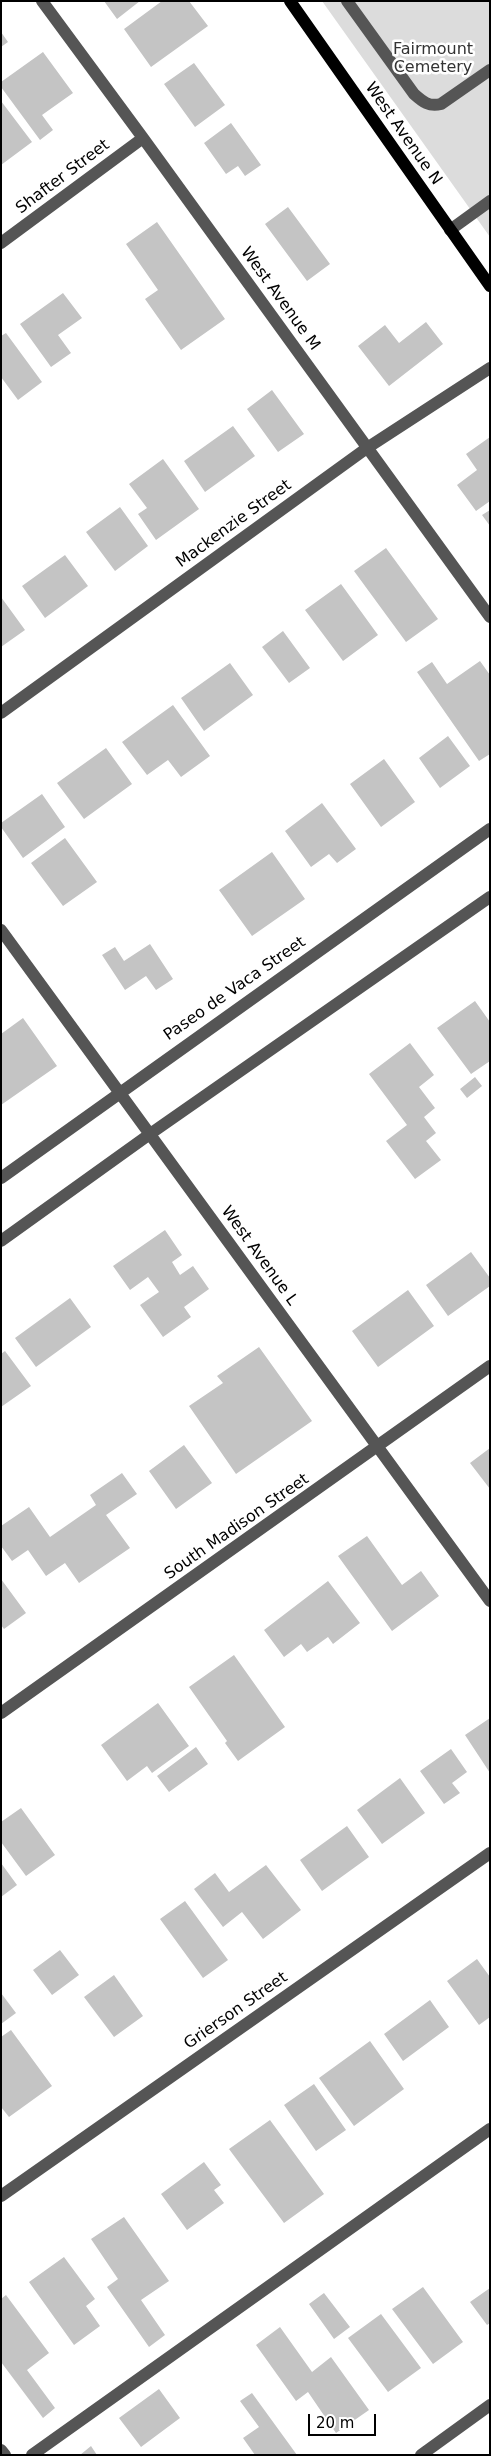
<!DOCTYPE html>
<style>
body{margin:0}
#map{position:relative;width:491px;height:2456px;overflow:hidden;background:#fff;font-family:"DejaVu Sans",sans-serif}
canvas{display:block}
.frame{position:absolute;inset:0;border:2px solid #000;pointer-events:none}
.scale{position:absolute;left:308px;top:2414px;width:68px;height:22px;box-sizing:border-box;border:2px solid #000;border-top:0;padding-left:6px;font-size:15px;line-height:18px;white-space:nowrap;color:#000;-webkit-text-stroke:4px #fff;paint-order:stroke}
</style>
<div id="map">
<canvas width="491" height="2456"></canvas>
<div class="frame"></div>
<div class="scale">20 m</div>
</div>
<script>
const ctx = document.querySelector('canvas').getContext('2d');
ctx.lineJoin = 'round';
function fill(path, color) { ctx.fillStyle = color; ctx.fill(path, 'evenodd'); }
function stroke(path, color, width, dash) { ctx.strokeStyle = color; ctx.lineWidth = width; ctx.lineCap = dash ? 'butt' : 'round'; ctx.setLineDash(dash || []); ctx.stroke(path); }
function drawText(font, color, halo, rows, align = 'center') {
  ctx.font = font + ' "DejaVu Sans",sans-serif'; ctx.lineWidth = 5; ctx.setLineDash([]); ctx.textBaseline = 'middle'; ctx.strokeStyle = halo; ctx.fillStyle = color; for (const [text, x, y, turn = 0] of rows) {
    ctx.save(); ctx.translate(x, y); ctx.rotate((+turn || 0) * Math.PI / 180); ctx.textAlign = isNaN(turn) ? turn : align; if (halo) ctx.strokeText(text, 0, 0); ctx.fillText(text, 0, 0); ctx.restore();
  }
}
const green = new Path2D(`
 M322,1H490V237Z`);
const building = new Path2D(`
 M104,1H140L117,19Z
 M162,1H189L208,26L151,67L124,29Z
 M1,32L8,42L1,47Z
 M43,52L73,93L42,115L53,130L40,140L1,87V82Z
 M194,63L225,105L195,127L164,84Z
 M1,101L32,142L1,165Z
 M231,123L261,165L245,176L238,166L226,174L204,143Z
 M288,207L330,264L307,281L265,224Z
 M157,222L225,319L181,350L145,299L158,290L126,244Z
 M63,293L82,318L58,335L71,353L51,367L20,324Z
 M426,322L443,344L389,386L358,346L385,325L399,343Z
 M6,333L42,382L18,400L1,377V336Z
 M272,390L304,434L278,452L247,409Z
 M233,426L255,456L205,492L184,461Z
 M490,437V501L476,511L457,485L477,470L466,454Z
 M163,459L199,509L156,540L138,514L147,508L129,484Z
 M120,507L148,546L115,571L86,532Z
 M490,510V526L482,515Z
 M386,548L438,619L406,642L354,571Z
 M65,555L88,586L45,618L22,586Z
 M341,584L378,635L343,661L305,610Z
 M1,597L25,630L1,647Z
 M283,631L310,668L289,683L262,647Z
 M480,661L490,675V754L479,761L417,672L432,662L447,684Z
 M230,663L253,695L204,731L181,698Z
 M173,705L210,756L181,777L168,760L147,775L122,742Z
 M448,736L470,766L440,788L419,758Z
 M106,748L132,784L84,819L57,783Z
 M384,759L415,802L381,827L350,784Z
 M42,794L65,827L23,858L1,827V823Z
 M322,803L356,849L337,863L329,854L311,867L285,831Z
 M65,838L97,882L63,906L31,863Z
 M272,852L305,899L252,936L219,890Z
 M150,944L173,979L156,990L146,976L125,990L102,955L115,947L124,961Z
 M475,1001L490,1022V1061L471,1074L437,1028Z
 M23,1018L57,1066L1,1105V1034Z
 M410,1043L434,1075L419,1087L435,1108L424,1117L436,1133L426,1141L441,1160L415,1179L386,1141L407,1125L369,1074Z
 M475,1077L482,1086L467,1098L460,1089Z
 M165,1230L182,1255L172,1262L180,1275L193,1266L209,1289L184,1307L191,1317L163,1337L140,1305L159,1292L148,1277L130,1290L113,1266Z
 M471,1252L490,1278V1286L448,1316L426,1285Z
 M408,1290L434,1326L378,1367L352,1331Z
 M70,1298L91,1327L36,1367L15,1338Z
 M259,1347L312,1421L236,1474L189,1406L223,1383L217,1376Z
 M5,1351L31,1386L1,1407V1354Z
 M184,1445L212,1483L176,1509L149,1471Z
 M490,1448V1489L470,1463Z
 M122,1473L137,1494L106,1515L130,1548L79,1583L65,1563L46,1576L28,1550L12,1561L1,1546V1526L29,1507L50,1537L96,1505L90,1495Z
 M367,1536L402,1585L421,1571L439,1596L392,1631L338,1556Z
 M1,1579L26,1613L4,1629L1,1625Z
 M328,1581L360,1623L333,1644L328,1637L307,1652L301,1644L284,1657L264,1630Z
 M234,1655L285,1727L238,1761L225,1743L227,1741L189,1687Z
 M158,1703L189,1746L152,1773L147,1766L127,1781L101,1745Z
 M490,1718V1773L465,1735Z
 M196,1747L208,1764L169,1792L157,1776Z
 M451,1749L467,1772L452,1783L460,1793L444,1804L420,1771Z
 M400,1778L425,1813L382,1844L357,1810Z
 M21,1808L55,1855L26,1876L1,1842V1822Z
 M347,1826L369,1857L322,1891L300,1860Z
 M1,1863L17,1885L1,1897Z
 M266,1865L301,1910L263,1939L242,1912L223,1927L194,1889L215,1873L229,1892Z
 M185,1901L228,1960L203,1978L160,1919Z
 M60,1950L79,1975L52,1995L33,1970Z
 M477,1959L490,1977V2017L479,2025L447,1981Z
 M114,1975L143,2016L114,2037L84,1997Z
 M1,1993L16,2013L1,2024Z
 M430,2000L449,2027L403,2061L384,2034Z
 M11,2030L52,2086L9,2117L1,2107V2037Z
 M370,2041L404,2089L354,2126L319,2078Z
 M314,2084L346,2130L316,2151L284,2105Z
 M270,2120L324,2194L284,2223L229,2149Z
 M204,2162L221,2185L214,2190L224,2203L187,2230L161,2194Z
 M124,2217L169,2281L141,2300L165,2335L149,2347L107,2287L118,2279L91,2239Z
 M64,2257L95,2299L86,2306L100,2326L74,2345L29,2282Z
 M423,2287L463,2342L433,2364L392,2309Z
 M490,2288V2323L487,2325L470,2302Z
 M324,2293L350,2327L334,2339L309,2304Z
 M6,2295L49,2353L27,2370L55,2408L43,2418L1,2362V2299Z
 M381,2314L421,2368L388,2392L348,2338Z
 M280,2327L312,2372L331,2357L369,2410L336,2433L308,2392L296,2401L256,2345Z
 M159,2389L180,2418L141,2447L119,2418Z
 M252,2393L297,2455H255L243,2438L259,2427L240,2401Z
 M91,2446L97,2455H80Z`);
const minor = new Path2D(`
 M42,1L143,138L490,617
 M347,1L414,94C423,102 429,107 441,104L490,70
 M450,230L490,201
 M1,243L143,138
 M1,713L367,448L490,368
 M1,930L490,1601
 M1,1178L490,829
 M1,1241L150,1134L490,897
 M1,1713L490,1366
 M1,2196L490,1853
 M1,2450L5,2455
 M32,2455L490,2129
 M421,2455L490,2405`);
const major = new Path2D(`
 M290,1L490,286`);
const parkNames = [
 ["Fairmount",433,50],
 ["Cemetery",433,68]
];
const streetNames = [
 ["West Avenue N",403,134,55],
 ["Shafter Street",63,177,-37],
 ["West Avenue M",280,299,54],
 ["Mackenzie Street",234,524,-36],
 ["Paseo de Vaca Street",235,989,-35],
 ["West Avenue L",259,1256,54],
 ["South Madison Street",237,1527,-35],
 ["Grierson Street",236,2011,-35]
];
fill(green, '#dcdcdc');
fill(building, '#c4c4c4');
stroke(minor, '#555', 12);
stroke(major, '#000', 12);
drawText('16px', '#333', '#fff', parkNames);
drawText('16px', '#000', '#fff', streetNames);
</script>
